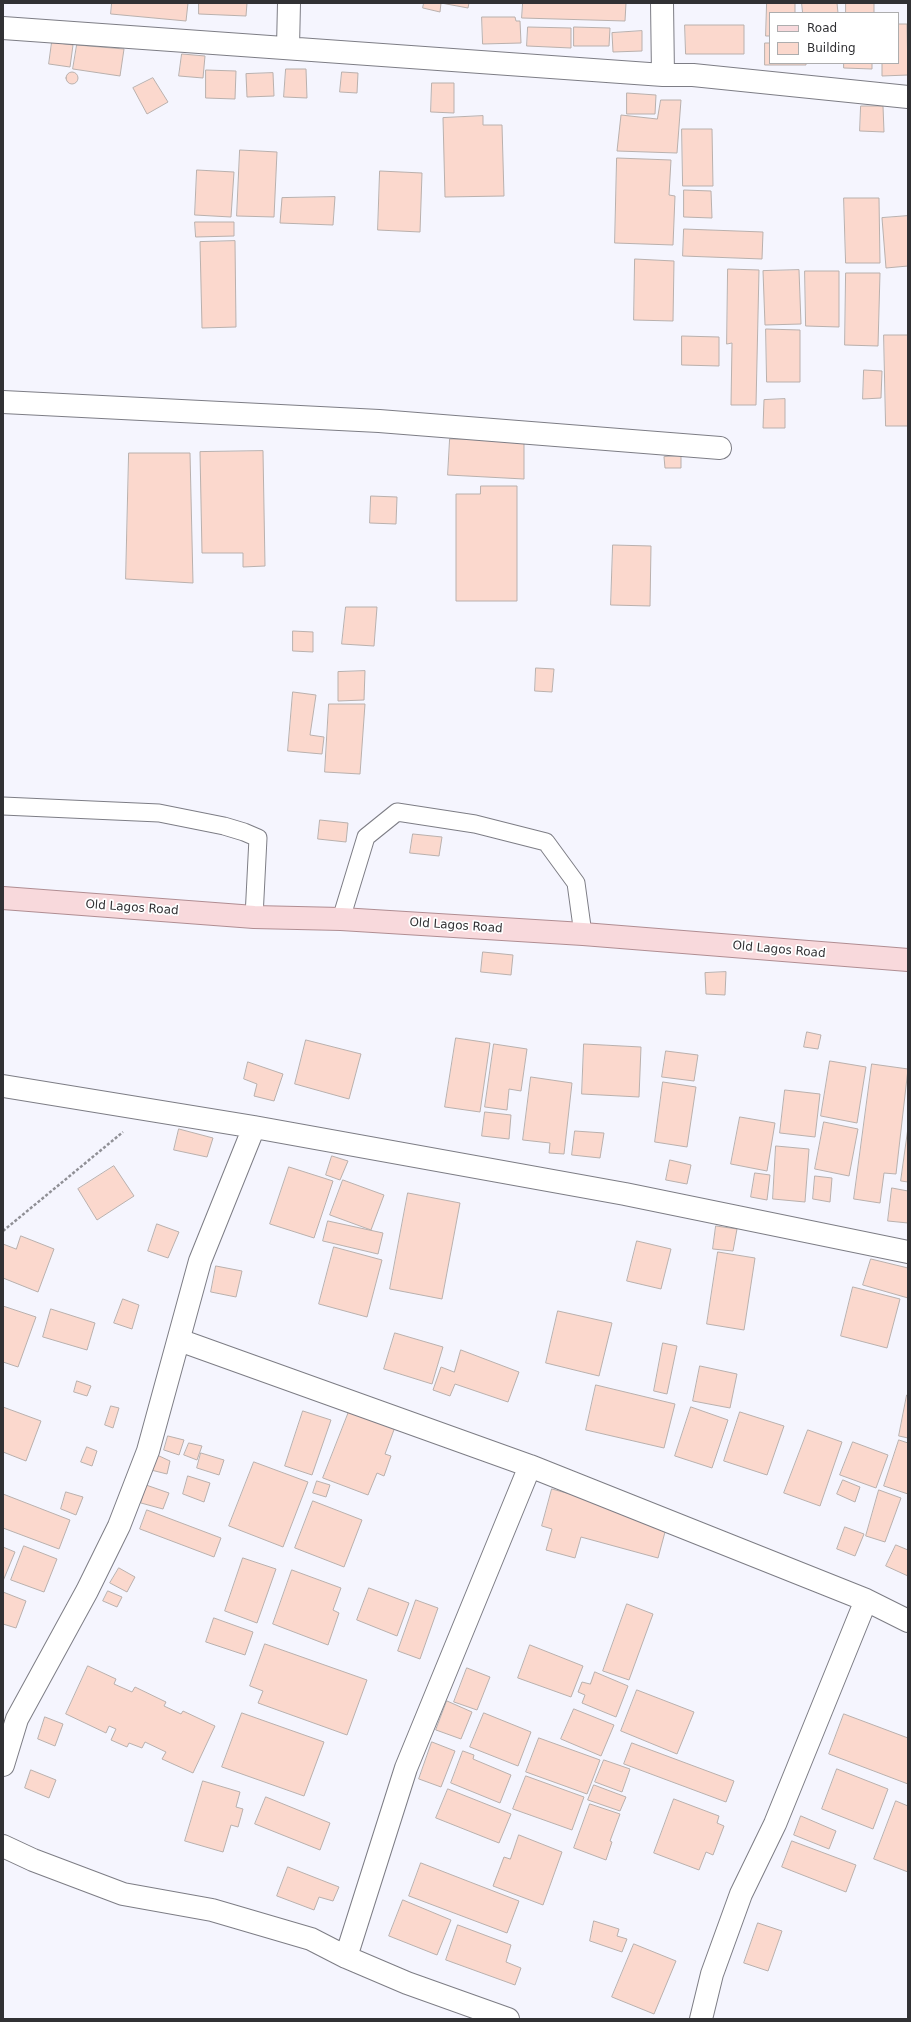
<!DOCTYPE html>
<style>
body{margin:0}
#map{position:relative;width:911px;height:2022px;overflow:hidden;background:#f5f5fe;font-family:"DejaVu Sans",sans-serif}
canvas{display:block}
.frame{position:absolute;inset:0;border:4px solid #313134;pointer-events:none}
.legend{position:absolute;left:769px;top:12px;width:130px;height:52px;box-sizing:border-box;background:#fff;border:1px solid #adadae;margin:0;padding:5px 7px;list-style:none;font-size:12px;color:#313134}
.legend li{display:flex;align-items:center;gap:8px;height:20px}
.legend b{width:20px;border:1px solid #adadae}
</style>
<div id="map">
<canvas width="911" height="2022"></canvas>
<div class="frame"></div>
<ul class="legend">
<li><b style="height:5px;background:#f8d9dc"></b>Road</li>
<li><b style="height:11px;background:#fbd8cd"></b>Building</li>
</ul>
</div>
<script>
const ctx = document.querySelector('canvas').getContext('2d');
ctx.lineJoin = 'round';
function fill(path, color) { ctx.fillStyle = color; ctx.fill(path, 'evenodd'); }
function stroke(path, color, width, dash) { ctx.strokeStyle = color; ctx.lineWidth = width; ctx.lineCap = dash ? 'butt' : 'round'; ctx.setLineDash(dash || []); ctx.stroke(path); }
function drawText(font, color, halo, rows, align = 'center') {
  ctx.font = font + ' "DejaVu Sans",sans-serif'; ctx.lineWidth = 3.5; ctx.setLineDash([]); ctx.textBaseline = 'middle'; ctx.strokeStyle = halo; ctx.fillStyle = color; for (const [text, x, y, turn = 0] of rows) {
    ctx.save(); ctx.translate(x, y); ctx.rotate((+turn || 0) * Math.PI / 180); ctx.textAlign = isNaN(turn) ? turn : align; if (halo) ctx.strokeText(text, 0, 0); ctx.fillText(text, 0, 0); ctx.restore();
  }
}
const building = new Path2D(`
 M112,3H188L186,21L111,14Z
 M199,3H247L246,16L199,14Z
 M424,3H469L468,8L441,3L440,12L423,8Z
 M523,3H626L625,21L522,18Z
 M767,3H795V13H770V36H766Z
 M802,3H837L838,13H803Z
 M846,3H874V13H846Z
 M482,17H515L516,21H520L521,43L483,44Z
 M898,24H907L908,75L882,76V63H898Z
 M685,25H744V54H686Z
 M528,27L571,28V48L527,46Z
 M574,27L610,28L609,46H574Z
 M642,31V51L613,52L612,33Z
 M52,42L73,45L70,67L49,64Z
 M765,43H770V63H806V65H765Z
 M77,45L124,49L120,76L73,69Z
 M182,54L205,56L203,78L179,76Z
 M844,63H872V69L844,68Z
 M286,69H306L307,98L284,97Z
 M206,70L236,71L235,99L206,98Z
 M66 78a6 6 0 1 1 12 0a6 6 0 1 1-12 0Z
 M342,72L358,73L357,93L340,92Z
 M273,73L274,96L247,97L246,74Z
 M153,78L168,102L147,114L133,88Z
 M432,83H454V113L431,112Z
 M627,93L656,95L655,114H627Z
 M661,100H681L677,153L617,151L621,115L657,119Z
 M861,106H883L884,132L860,131Z
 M483,116V125H502L504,196L445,197L443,118Z
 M682,129H712L713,186H683Z
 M240,150L277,152L274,217L237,216Z
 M617,158L671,160L669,195L675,196L673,245L615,243Z
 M197,170L234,172L231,217L195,215Z
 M380,171L422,173L420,232L378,230Z
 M684,190L711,191L712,218L684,217Z
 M335,197L333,225L280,223L282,198Z
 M844,198H879L880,263H846Z
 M908,216V266L886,268L882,218Z
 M195,222H234V236L196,237Z
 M684,229L763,232L762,259L683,256Z
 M235,241L236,327L202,328L200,242Z
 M635,259L674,261L673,321L634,320Z
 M728,269L759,270L756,405H731L732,343L727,344Z
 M799,270L801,324L765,325L763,271Z
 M805,271H839V327L806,326Z
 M846,273H880L878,346L845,345Z
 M766,329L800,330V382H767Z
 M884,335H908V426H886Z
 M682,336L719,337V366L682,365Z
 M864,370L882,371L881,398L863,399Z
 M785,399V428H763L764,400Z
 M450,439H524V479L448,475Z
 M263,451L265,566L243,567V553H202L200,452Z
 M129,453H190L193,583L126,579Z
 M681,456V468H665L664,457Z
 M481,486H517V601H456V494H480Z
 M371,496L397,497L396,524L370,523Z
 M613,545L651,546L650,606L611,605Z
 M346,607H377L374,646L342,644Z
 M293,631L313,632V652L293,651Z
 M536,668L554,669L552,692L535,691Z
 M365,671L364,700L338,701V672Z
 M293,692L316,695L310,735L324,737L322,754L288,751Z
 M329,704H365L360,774L325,772Z
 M320,820L348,823L346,842L318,839Z
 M413,834L442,837L439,856L410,853Z
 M483,952L513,955L511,975L481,972Z
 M726,972L725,995L706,994L705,973Z
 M807,1032L821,1035L818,1049L804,1047Z
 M456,1038L490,1043L480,1112L445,1107Z
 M306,1040L361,1054L349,1099L295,1084Z
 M494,1044L527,1049L521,1091L509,1089L507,1110L485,1107Z
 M584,1044L641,1047L639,1097L582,1094Z
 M666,1051L698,1055L694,1081L662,1077Z
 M830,1061L866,1067L857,1123L821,1116Z
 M248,1062L283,1074L274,1101L254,1096L257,1084L244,1079Z
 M872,1064L908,1069L896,1174L884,1173L880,1203L854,1199Z
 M531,1077L572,1083L564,1154L549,1153L550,1143L523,1140Z
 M663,1082L696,1087L687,1147L655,1142Z
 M785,1090L820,1094L815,1137L780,1133Z
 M485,1112L511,1115L509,1139L482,1136Z
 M740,1117L775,1123L767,1171L731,1164Z
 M824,1122L858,1129L849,1176L815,1169Z
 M908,1128V1182L901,1181Z
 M179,1129L213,1138L207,1157L174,1150Z
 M575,1131L604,1133L600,1158L572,1155Z
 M776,1146L809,1149L805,1202L773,1199Z
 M332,1156L348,1161L340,1180L326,1175Z
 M670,1160L691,1165L687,1184L666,1180Z
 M114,1166L134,1196L97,1220L78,1189Z
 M289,1167L333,1181L314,1238L270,1224Z
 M755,1173L770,1175L767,1200L751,1197Z
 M815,1176L832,1178L830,1202L813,1199Z
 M343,1180L384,1195L371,1230L330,1215Z
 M892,1188L908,1191V1223L888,1221Z
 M408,1193L460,1203L442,1299L390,1289Z
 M328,1221L383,1233L378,1254L323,1241Z
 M157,1224L179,1232L168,1258L148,1251Z
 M716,1226L737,1229L733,1251L713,1249Z
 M21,1236L54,1249L38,1292L3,1278V1244L16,1249Z
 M637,1241L671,1249L661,1289L627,1281Z
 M334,1247L382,1260L367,1317L319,1304Z
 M718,1252L755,1258L744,1330L707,1324Z
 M871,1259L908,1268V1298L863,1285Z
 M216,1266L242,1271L236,1297L211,1292Z
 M853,1287L900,1299L887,1348L841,1336Z
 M123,1299L139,1305L132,1329L114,1323Z
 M3,1306L36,1317L18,1367L3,1362Z
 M51,1309L95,1323L87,1350L43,1337Z
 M558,1311L612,1323L599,1376L546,1363Z
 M395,1333L443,1347L432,1384L384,1369Z
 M663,1343L677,1346L667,1394L654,1391Z
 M461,1350L519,1372L508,1402L455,1384L450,1396L433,1390L441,1367L454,1372Z
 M700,1366L737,1374L730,1408L693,1401Z
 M77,1381L91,1386L87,1396L74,1392Z
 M596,1385L675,1404L664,1448L586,1430Z
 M907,1395H908V1438L899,1436Z
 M111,1406L119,1408L113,1428L105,1425Z
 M3,1407L41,1421L26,1461L3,1452Z
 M691,1407L728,1420L712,1468L675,1456Z
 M350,1409L395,1427L385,1454L391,1456L384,1476L377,1473L368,1495L323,1478Z
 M303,1411L331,1420L312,1475L285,1466Z
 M740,1412L784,1426L767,1475L724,1461Z
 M808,1430L842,1442L820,1506L784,1493Z
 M168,1436L184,1440L179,1455L164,1450Z
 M899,1440L908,1443V1494L884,1486Z
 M853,1442L888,1455L876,1488L840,1475Z
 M189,1443L202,1446L197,1460L184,1455Z
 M87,1447L97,1451L92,1466L81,1462Z
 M201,1453L224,1460L219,1475L197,1468Z
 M157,1455L170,1461L167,1474L151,1470Z
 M254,1462L308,1482L283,1547L229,1526Z
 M188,1476L210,1483L204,1502L183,1494Z
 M843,1480L860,1487L855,1502L837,1494Z
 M317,1481L330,1485L326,1497L313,1493Z
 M146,1485L169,1493L163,1509L141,1503Z
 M552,1489L668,1521L658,1558L581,1537L575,1558L546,1550L552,1529L542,1526Z
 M879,1490L901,1498L885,1542L866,1536Z
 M66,1492L83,1497L76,1515L61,1509Z
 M3,1494L70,1520L59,1549L3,1528Z
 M313,1501L362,1520L344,1567L295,1548Z
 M147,1510L221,1538L214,1557L140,1529Z
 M845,1527L864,1534L855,1556L837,1549Z
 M896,1545L908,1550V1576L886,1566Z
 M24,1546L57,1559L44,1592L11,1580Z
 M3,1547L15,1552L3,1581Z
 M243,1558L276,1569L257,1623L225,1611Z
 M119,1568L135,1577L127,1592L110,1583Z
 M292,1570L341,1588L333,1610L339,1613L328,1645L273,1624Z
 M369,1588L409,1603L397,1636L357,1620Z
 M108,1591L122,1597L117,1607L103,1601Z
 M3,1592L26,1601L16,1628L3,1624Z
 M416,1600L438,1608L420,1659L398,1651Z
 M627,1604L653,1614L629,1680L603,1671Z
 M214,1618L253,1632L245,1655L206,1642Z
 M265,1644L367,1680L347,1735L258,1703L263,1691L250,1686Z
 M530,1645L583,1666L571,1697L518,1678Z
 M88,1666L116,1679L114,1684L132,1692L135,1687L166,1702L164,1706L181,1714L183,1711L215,1726L193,1773L162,1759L166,1752L145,1742L142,1748L129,1743L127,1747L111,1740L116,1729L109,1726L106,1733L66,1714Z
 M467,1668L490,1677L477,1710L454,1702Z
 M595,1672L628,1686L616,1717L582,1703L585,1695L578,1692L582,1682L590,1684Z
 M637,1690L694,1712L677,1754L621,1731Z
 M447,1701L472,1712L461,1739L436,1730Z
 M574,1709L614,1725L601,1756L561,1739Z
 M242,1713L324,1742L304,1796L222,1767Z
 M484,1713L531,1732L518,1766L470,1747Z
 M844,1714L908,1738V1784L829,1754Z
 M45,1717L63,1724L55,1746L38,1739Z
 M539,1738L600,1760L587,1794L526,1772Z
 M432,1742L455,1751L441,1787L419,1779Z
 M632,1743L734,1781L726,1802L624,1764Z
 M463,1751L474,1755L473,1759L511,1775L500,1803L451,1783Z
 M604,1760L630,1769L622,1792L595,1782Z
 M837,1769L888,1789L873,1829L822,1809Z
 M31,1770L56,1780L49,1798L25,1788Z
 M526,1776L584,1797L572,1830L513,1809Z
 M203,1781L240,1792L236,1807L243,1809L238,1827L231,1825L223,1852L185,1841Z
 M594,1785L626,1797L620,1811L588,1800Z
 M448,1789L511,1814L499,1843L436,1818Z
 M266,1797L330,1823L320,1850L255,1824Z
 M674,1799L719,1816L717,1823L724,1826L713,1855L706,1852L699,1870L654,1853Z
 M896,1801L908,1806V1872L874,1859Z
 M590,1804L620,1814L610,1841L612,1842L606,1860L574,1848Z
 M801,1816L836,1831L829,1849L794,1835Z
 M519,1835L562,1852L543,1905L493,1886L504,1857L510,1859Z
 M792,1841L856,1865L846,1892L782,1867Z
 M421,1863L519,1901L507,1933L409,1896Z
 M288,1867L339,1887L333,1901L319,1897L314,1910L277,1896Z
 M403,1900L451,1920L437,1955L389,1936Z
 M594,1921L619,1929L617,1936L627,1939L622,1952L590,1941Z
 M758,1923L782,1931L768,1971L744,1963Z
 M458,1925L511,1945L506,1962L521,1968L515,1985L446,1960Z
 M634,1944L676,1961L654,2014L612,1997Z`);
const path = new Path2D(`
 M3,1231L123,1132`);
const service = new Path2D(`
 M3,806L159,813L224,826L244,832L258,838L254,917
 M341,919L366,837L397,812L475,824L546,842L576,883L583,934`);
const minor = new Path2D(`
 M662,3L663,75
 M3,28L663,75H693L908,97
 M288,47L289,3
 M3,402L379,421L720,448
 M3,1086L254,1127L625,1194L908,1252
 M179,1340L530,1466L866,1600L908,1621
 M3,1765L17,1719L87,1591L119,1526L148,1451L200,1261L254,1127
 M3,1846L33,1860L123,1894L212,1910L311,1939L346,1957L407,1983L508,2019
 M346,1957L406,1768L530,1466
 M701,2019L712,1974L741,1894L775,1824L866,1600`);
const primary = new Path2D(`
 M3,898L254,917L341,919L583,934L908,960`);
const streetNames = [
 ["Old Lagos Road",132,908,4],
 ["Old Lagos Road",456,926,4],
 ["Old Lagos Road",779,950,5]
];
fill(building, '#fbd8cd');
stroke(building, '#b9b0ad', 1);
stroke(service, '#7d7d85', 19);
stroke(minor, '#7d7d85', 24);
stroke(primary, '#b08d92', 24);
stroke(path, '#909096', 2.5, [3, 2]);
stroke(service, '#fff', 17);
stroke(minor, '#fff', 22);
stroke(primary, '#f8d9dc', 22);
drawText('12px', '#313134', '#fff', streetNames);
</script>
